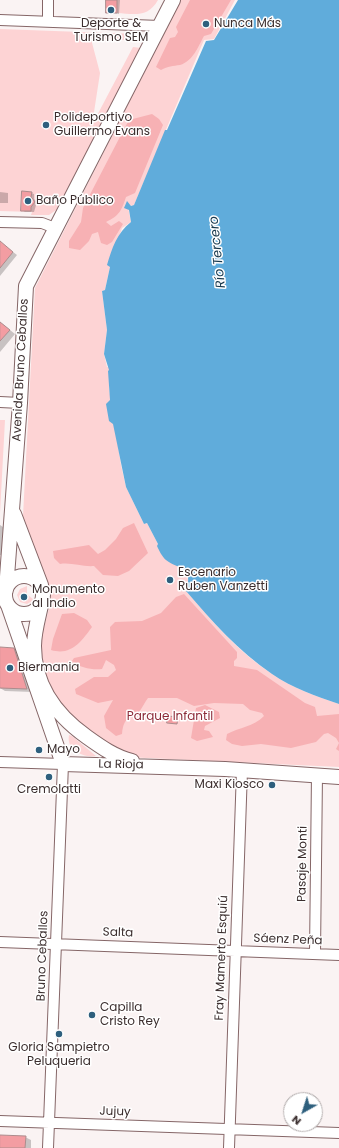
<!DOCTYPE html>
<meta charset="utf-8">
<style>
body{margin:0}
#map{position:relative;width:339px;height:1148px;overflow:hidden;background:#faf3f3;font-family:Poppins,sans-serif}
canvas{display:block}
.north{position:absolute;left:283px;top:1092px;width:40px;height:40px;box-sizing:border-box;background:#fff;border:1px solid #b1abab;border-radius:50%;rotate:219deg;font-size:11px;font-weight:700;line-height:16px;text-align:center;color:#3b2e2e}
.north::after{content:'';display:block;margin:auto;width:14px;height:18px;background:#2e5f7d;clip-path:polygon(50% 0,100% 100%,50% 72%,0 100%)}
</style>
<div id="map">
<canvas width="339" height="1148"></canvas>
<div class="north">N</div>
</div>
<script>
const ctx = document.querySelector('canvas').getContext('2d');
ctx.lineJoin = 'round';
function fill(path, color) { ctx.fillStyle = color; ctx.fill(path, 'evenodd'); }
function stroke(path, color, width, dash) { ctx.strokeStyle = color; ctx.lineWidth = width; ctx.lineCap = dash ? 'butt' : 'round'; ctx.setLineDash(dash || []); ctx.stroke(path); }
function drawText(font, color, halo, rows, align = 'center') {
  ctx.font = font + ' Poppins,sans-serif'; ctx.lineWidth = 3; ctx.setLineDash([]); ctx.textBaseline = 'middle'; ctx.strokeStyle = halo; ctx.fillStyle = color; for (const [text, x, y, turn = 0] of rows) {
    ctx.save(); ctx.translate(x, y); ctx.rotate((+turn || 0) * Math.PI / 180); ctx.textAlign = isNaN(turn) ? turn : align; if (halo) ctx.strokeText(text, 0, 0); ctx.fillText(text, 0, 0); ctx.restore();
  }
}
const green = new Path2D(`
 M117,0H158C148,18 134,14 117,13Z
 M181,0H235L214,39L204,40L134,205L131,206L127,202L131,222L122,228L110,267L105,290L102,291L107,330L104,354L107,367H109V388L121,465L126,487L144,524L147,523L158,544L173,562L186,572L188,581L186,591C212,621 238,652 272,674C292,688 316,696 339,704V767L126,757L58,709L41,668L39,646L51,601L50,590L24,524L23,516L35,288Z
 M0,29L136,34L128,40L91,39L100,73L92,125L133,47L141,48L59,208L49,215H31L32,212L0,211Z
 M0,420H5L0,513Z
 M27,586V594L34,600L27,604L20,602L17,595L20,589Z
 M69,735L72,736L96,756C83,758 66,750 69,735Z`);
const forest = new Path2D(`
 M190,0H231L211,34L204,36C198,47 193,61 180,65C173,66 168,66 161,70L156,67L170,38L175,37L178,32L176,27Z
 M152,114L159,119L163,125L135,193L126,197C122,210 119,216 106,222L111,226L119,221L123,224L112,242L107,245L101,243L98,232L92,234L89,241L80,250L69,248V241L81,222L83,208L123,131L129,120Z
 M134,523L148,553L129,571L118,576L103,575L94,566C82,567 71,562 60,564L54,558L53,551L89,545L98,554L105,550L116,539L123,528Z
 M184,594L237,652V658L234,661V666L257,670L305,703L315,707L317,716L339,714V751L336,749L339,743L336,738L328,733L324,734L316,742L291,748L261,744L242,746L232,744L226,740L227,734C240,727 253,727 264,716L262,713L250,710L243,704L214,703L194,706L177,698H148C145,702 142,708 139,712C131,721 124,714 122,734L116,736L106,728L104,716L113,700L98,703L76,694L75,689L94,677H108L116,670L114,665L106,660L102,669C92,670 80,668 72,661L74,658L111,650L110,627L115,622L142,621L161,613L176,597Z
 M74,613L87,620L92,627C81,642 71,656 51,650L53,639L62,614Z
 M205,705L219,712L220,718L205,726L204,730L209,731L213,737L197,741L191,738L196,708Z`);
const water = new Path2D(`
 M238,0H339V704C316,696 292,688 272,674C238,651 212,621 186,591C194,566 179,570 166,560C162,557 159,550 157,546L158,544L147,523L144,524L126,487L113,424L109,421L106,404L110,400L108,371L109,370L104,354L107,330L102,291L105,290L110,267L107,265C112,248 117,233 131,222L129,210L124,208L127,201L131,206L134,205L165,130H167L206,41L214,40Z`);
const shadow = new Path2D(`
 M107,0H120L119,14L107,12Z
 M0,192L8,193V203H0Z
 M31,193L34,194V199L37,202L34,212H25L22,210Z
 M0,242L17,255L0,276Z
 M0,322L15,334L0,352Z
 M0,525L3,527L2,555H0Z
 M0,648H13L19,652L33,692L5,691L0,688Z
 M0,1136L25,1137L31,1140V1148H0Z`);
const building = new Path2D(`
 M106,0H117V13H106Z
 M22,191L32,192L31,197L35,202L31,207V211H21Z
 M0,241L13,252L0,268Z
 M0,322L10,330L0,341Z
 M0,647L14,648L27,689L0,688Z
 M168,716L178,717L177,724L167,723Z
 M0,1135L26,1136L25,1148H0Z`);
const minor = new Path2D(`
 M0,20L160,26
 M48,21V0
 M0,222L42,223L55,228
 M0,402L20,403
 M0,762L63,764L48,1148
 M0,942L339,955
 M315,954L317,774
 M0,1121L339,1133
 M229,1148L242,770`);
const secondary = new Path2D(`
 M14,514L41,585
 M5 595a19 19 0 1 1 38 0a19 19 0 1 1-38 0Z
 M6,590L20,403L26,286L173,0
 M42,601C39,616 34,631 34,646C34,685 56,715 87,737C101,747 115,757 132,761
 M8,605L63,764L225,769L339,777`);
const markers = [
 [111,10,4,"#2e5f7d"],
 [206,24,4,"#2e5f7d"],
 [46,125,4,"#2e5f7d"],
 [28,201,4,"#2e5f7d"],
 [170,580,4,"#2e5f7d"],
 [24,597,4,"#2e5f7d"],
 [10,668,4,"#2e5f7d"],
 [39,750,4,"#2e5f7d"],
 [49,777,4,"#2e5f7d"],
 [272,785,4,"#2e5f7d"],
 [92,1015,4,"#2e5f7d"],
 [59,1034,4,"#2e5f7d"]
];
const poiNames = [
 ["Deporte &",111,24,"center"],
 ["Turismo SEM",111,38,"center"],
 ["Nunca Más",214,24],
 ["Polideportivo",54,118],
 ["Guillermo Evans",54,132],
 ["Baño Público",36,201],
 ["Escenario",178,573],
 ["Ruben Vanzetti",178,587],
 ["Monumento",32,590],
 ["al Indio",32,604],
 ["Biermania",18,668],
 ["Mayo",47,750],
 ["Maxi Kiosco",264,785,"right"],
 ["Cremolatti",49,790,"center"],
 ["Capilla",100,1008],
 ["Cristo Rey",100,1022],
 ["Gloria Sampietro",59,1048,"center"],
 ["Peluqueria",59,1062,"center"]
];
const streetNames = [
 ["Avenida Bruno Ceballos",21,370,-87],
 ["La Rioja",121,765,1],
 ["Pasaje Monti",303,864,-89],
 ["Salta",118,933,2],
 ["Sáenz Peña",288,940,2],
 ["Bruno Ceballos",43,956,-88],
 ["Fray Mamerto Esquiú",222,958,-88],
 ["Jujuy",115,1112,2]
];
const parkNames = [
 ["Parque Infantil",170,717]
];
const waterNames = [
 ["Río Tercero",218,252,-96]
];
fill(green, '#fdd3d4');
fill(forest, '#f7b1b4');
fill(water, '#60acdb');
fill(shadow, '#0003');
fill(building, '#f39da2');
stroke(building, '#ac8c8d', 1);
stroke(minor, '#856667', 12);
stroke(secondary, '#856667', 16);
stroke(minor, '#fff', 10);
stroke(secondary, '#fff', 14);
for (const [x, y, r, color] of markers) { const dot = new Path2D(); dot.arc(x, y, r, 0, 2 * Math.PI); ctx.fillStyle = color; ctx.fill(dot); stroke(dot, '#fff', 1.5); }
drawText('12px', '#3b2e2e', '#fff', poiNames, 'left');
drawText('12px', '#3b2e2e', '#fff', streetNames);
drawText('12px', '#8c2a38', '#fff', parkNames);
drawText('italic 13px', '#18394d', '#fff', waterNames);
</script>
